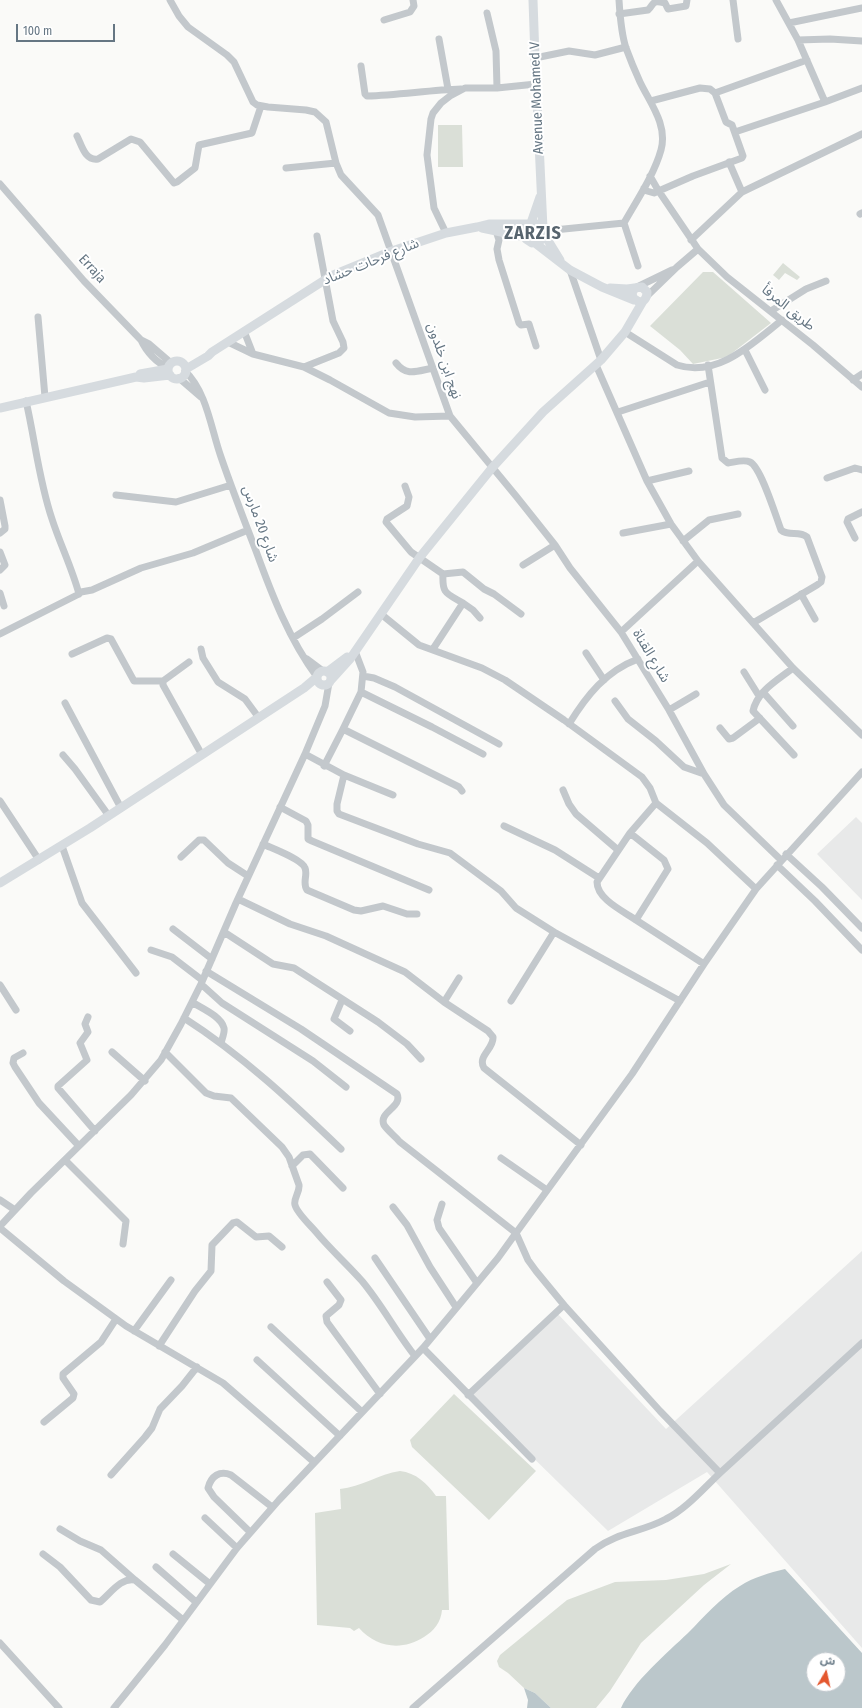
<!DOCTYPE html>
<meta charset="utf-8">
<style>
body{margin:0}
#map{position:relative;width:862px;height:1708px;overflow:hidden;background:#fafaf8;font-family:"Fira Sans Condensed","Noto Sans Arabic",sans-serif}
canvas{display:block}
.north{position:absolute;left:806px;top:1652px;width:40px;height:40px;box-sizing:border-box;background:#fff;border:1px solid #c1c8cd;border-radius:50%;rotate:9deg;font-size:11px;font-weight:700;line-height:16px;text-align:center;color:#657683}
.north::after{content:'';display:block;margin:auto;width:14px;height:18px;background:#e4572e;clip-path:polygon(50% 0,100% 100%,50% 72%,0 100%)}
.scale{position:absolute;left:16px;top:24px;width:99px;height:18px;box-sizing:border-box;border:2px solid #657683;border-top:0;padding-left:5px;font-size:12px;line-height:14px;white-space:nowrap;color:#657683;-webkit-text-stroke:3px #fff;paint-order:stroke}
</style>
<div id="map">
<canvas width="862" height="1708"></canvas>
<div class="north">ش</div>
<div class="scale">100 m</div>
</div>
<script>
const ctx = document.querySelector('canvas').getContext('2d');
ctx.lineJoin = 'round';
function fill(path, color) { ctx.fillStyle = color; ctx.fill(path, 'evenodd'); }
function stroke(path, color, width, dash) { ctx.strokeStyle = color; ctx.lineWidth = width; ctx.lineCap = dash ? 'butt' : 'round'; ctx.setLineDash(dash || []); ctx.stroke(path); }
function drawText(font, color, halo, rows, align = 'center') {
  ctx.font = font + ' "Fira Sans Condensed","Noto Sans Arabic",sans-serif'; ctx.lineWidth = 4; ctx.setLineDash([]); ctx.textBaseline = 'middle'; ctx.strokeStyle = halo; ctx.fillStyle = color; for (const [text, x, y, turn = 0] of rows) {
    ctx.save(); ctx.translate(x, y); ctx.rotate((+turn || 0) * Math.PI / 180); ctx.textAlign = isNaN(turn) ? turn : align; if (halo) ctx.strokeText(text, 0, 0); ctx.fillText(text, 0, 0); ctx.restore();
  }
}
const built = new Path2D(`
 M856,817L862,823V900L817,854Z
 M862,1251V1648L707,1472L608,1531L469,1395L557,1313L666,1429Z`);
const green = new Path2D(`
 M438,125H462L463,167H438Z
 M783,263L800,277L797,280L785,273L779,280L773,275Z
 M703,272H713L771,323L727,357L693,364L680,350L650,326Z
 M454,1394L536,1471L489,1520L412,1447L410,1440Z
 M400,1471C416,1473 427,1483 436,1496H446L449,1610H442C441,1622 434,1631 424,1637C402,1651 377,1648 359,1628L354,1631L350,1628L317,1625L315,1513L341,1509L340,1489C361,1487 379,1474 400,1471Z
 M731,1564L704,1585L641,1643L610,1691L596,1708H551L535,1693L524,1688L508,1673L499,1667L497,1661L500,1655L567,1600L615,1582L666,1580L704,1574Z`);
const water = new Path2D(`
 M785,1569L862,1653V1708H621C633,1682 667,1653 688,1633C704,1617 720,1598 740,1586C754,1577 769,1573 785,1569ZM814,1660H838V1684H814Z
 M524,1688L535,1693L551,1708H527L528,1700Z`);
const minor = new Path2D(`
 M170,0L179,16L188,27L227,55L234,62L253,102L257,105L268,107L306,110L315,112L326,122L336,163L341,175L378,215L450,416L516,496L555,545L570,568L621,632L669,710L704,774L724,805L781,860
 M733,0L738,39
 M776,0L798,40L825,102L862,88
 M487,13L496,51L497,88
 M619,14L648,10C655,3 651,0 665,3L668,9L686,6L687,0
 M384,20L410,12L414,6L413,0
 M789,23L862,8
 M439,39L448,89
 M798,40L830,39L862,41
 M535,58L569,51L595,55L626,47
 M361,66L365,94L367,96C399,95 430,90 461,89
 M651,101L700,88L710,89L715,93L807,60
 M735,132L825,102
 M77,136C82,146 85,161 98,159L131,139L140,142L174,183L177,182L195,168L199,145L252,133L261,106
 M729,162L742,192
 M286,168L336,163
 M650,176L658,190L698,249L727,277L813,345L862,387
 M0,184L84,281L141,340C146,351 157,364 168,367
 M644,188L647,191L654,193L693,176L742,158L743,156L732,125L726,122L715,93
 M860,214L862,213
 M624,223L638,266
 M496,231L499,240L497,249L499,260L519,323L521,325L529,324L536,346
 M544,231L624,223C637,200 654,175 661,150C668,125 650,103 640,82C635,71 630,59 626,48C621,33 620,16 619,0
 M446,233L434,208L427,155L431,119L433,113L441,103L450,96L465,88H497L536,84
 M691,240L742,192L862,134
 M570,270L601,360
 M637,287L672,270
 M646,297L677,267L698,249
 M771,311L806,289L826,281
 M38,317L45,397
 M244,331L253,354
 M625,332L677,365C718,378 753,343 782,320
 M141,340L149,344L171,363
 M228,342L253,354L304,367L330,380L389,413L415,417L450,416
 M745,350L765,390
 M396,363C407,377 417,371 433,368
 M596,365L647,481L671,524L698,561L793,668L862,735
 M708,365L722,458L728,463C735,462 744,459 750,462C761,467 776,517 781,530C789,537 799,530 807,537L822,577L821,582L817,585L753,623
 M304,367L339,353L344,348L343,342L333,321L317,236
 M185,371C207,392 211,429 221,457C232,489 244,520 256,551C272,595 289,639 317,677
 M179,378L201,397
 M853,380L862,374
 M618,412L710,382
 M827,478L855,468L862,470
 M647,481L689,471
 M405,486L409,497L407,506L387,519L386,522L411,552L443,574L463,572L484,589L494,594L521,614
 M116,495L176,502L231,485
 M0,500L5,526V529L0,533
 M623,533L671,524
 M855,538L847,522L848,519L862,512
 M683,541L709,520L738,514
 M0,552L5,565L0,570
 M523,565L555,545
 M0,593L4,606
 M79,594L81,592L92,590L141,568L193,553L248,530
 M801,594L815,619
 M463,603L473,610L480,618
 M381,614L419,645L482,668L505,680L564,720L642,777L650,788L656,803
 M621,632L698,561
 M0,634L79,594C72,568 60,544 52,519C39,481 35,440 26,401
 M293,638L322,619L358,592
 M201,649L203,658L218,682L245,699L259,718
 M433,649L463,603C446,593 442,594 443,574
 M355,651L363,672L361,692
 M586,653L604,680
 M72,654L107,638L111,639L134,681H163
 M307,659L323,671
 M189,662L163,681V685L202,755
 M793,668C778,680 757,691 753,711L794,755
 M744,672L759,696
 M363,676L374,678L395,687L499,744
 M763,692L793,726
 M615,701L628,719L656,741L684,767L704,774
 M65,703L121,808
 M669,710L696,694
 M569,724C587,695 606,671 638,659
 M720,728L729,739L733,738L760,718
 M343,729L361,692L432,727L483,754
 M305,754L344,775L337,804V811L339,814L418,844L450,853L501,891L516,908L554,932L511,1001
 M63,755L75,769L109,816
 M324,766L343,729L459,787L462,791
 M344,775L393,795
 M563,790L569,804L576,814L618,850
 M0,801L39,860
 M280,807L306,821L308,825V839L312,841L429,890
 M504,826L555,850L599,878
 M630,833L664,860L668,869L636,920C623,911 597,899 597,882L630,833L656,803L707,843L756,889
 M263,844C271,848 302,859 305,868C308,875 302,883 307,890L354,910L361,911L383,906L407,914H417
 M62,846L82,903L136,973
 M786,854L822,887L862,928
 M181,857L199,840H204L228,863L248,876
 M777,865L815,901L862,950
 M238,899L290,924L326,936L405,972L444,1002
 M636,920L704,964
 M173,929L212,959
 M224,932L273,964L294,968L378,1022L407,1044L421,1059
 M554,932L680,1001
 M151,950L172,957L202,980
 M459,978L444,1002L488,1031L493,1037C494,1049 477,1056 484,1068L581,1145
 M201,984L222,1003L313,1061L346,1087
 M0,985L16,1010
 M342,1000L334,1019L350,1031
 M192,1002C201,1008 221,1016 224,1028C225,1032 222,1039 221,1043
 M88,1017L85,1024L88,1032L80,1043L87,1060L58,1086V1088L95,1131
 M184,1018C242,1055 292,1102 341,1149
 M112,1052L145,1081
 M165,1052L206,1093L214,1096L231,1098L282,1147L289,1157L299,1185C300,1192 293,1199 295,1205C297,1213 310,1225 316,1232C330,1249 347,1264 362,1281C382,1305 396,1332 415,1356
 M23,1053L14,1058L13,1063L15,1067L39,1103L79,1146
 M501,1158L547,1190
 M65,1160L126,1221L123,1244
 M292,1166L303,1155L310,1154L343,1188
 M0,1200L15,1210
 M442,1204L437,1220L439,1228L477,1283
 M393,1207L407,1225L430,1267L456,1307
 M0,1226L31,1193L131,1095L161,1060L181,1024L201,984L236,903L305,754L325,706L329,683
 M0,1228L64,1281L126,1326L223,1383L314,1462
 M375,1258L430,1339
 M327,1282L341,1300L339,1305L326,1316L327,1322L380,1394
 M271,1327L362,1412
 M134,1331L171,1280
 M159,1346L195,1291L211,1271L212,1245L233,1223L237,1222L256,1237L269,1236L282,1247
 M423,1348L532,1459
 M257,1360L340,1436
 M468,1395L564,1305
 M44,1422L73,1398L74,1394L63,1378V1374L101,1342L116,1319
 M720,1473L862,1343
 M111,1475L145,1437L152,1428L160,1409L182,1386L197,1367
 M205,1518L237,1548
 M60,1529L80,1541L101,1550L135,1580
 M250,1532L214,1497L208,1488C211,1476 220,1470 231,1475L272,1507
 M43,1554L60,1567L91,1600L100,1602C110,1594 121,1577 135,1580L183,1620
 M173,1554L210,1584
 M156,1567L196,1602
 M0,1643L59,1708
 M114,1708L165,1645L237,1548L279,1500L423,1348L498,1258L516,1233L400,1142C395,1136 388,1131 384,1125C378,1112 403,1107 397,1094L301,1029L206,971
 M413,1708L595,1549C618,1532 642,1532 666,1519C686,1509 703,1489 720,1473L660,1411L564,1305L536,1271L528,1260L516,1233L632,1074L704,964L756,889L862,772`);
const major = new Path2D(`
 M533,0L535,58L543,228
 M531,223L540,197
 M482,228L525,237
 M544,234L560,260
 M535,243L570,270L602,287L634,300
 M610,288L627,289L642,287L647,292C647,298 644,302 639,302L633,298L632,293L635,288
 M168 370a9 9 0 1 1 18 0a9 9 0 1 1-18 0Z
 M186,369L208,356L212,352L331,276L392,251L446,233L477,227L489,224H538L544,231V237L540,241L532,243L526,239L524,233L529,225
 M140,374L168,369
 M0,408L136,377L144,378L170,375
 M317 678a7 7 0 1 1 14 0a7 7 0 1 1-14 0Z
 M327,672L347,657
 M331,680L350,659L420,557L492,468L543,412L601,360L625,332L643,301
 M0,883L90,828L304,688L317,677`);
const streetNames = [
 ["Avenue Mohamed V",537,98,-92],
 ["شارع فرحات حشاد",371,262,-22],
 ["Erraja",92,269,48],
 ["طريق المرفأ",788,308,39],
 ["نهج ابن خلدون",444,361,71],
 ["شارع 20 مارس",260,524,70],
 ["شارع القناة",651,656,59]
];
const districtNames = [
 ["ZARZIS",533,234]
];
fill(built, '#e8e9e9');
fill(green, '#dadfd7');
fill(water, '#bbc7cb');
stroke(minor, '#c3c8cc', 7);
stroke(major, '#d6dbdf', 9);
drawText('14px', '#657683', '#fff', streetNames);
ctx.letterSpacing = '1px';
drawText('bold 18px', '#57646e', '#fff', districtNames);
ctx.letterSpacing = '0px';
</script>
